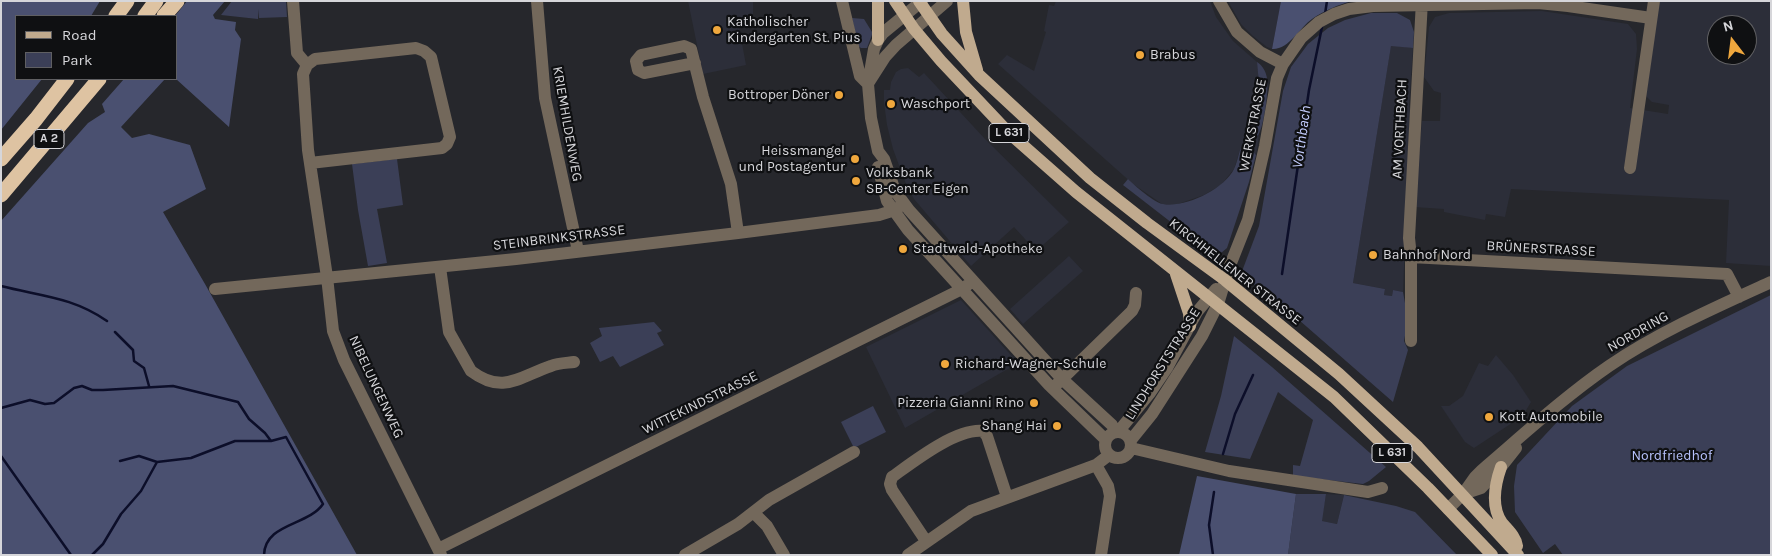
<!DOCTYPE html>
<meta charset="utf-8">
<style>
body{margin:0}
#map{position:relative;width:1772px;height:556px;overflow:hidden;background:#26272c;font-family:Karla,sans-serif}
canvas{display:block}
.frame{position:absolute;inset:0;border:2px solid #d6d6da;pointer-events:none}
.legend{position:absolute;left:15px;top:15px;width:162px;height:65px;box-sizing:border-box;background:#0f1012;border:1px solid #5f5f62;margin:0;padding:6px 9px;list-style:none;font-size:15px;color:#d6d6da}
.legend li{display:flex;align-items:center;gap:10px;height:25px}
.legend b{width:25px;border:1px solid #5f5f62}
.north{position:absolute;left:1707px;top:15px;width:50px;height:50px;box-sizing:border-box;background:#0f1012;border:1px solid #5f5f62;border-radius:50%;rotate:345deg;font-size:14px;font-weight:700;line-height:20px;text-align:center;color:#d6d6da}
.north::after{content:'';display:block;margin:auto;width:18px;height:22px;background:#efa73d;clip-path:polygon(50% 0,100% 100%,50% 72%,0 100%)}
</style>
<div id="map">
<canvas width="1772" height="556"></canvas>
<div class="frame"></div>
<ul class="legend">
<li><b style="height:6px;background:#c0aa8e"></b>Road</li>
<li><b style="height:14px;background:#3b3f57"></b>Park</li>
</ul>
<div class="north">N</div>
</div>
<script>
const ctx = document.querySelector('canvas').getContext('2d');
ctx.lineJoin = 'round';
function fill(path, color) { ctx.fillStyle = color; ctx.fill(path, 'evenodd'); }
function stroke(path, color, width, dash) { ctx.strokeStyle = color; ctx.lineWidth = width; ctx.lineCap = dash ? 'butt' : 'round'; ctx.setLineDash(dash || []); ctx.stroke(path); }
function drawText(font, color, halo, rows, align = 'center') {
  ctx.font = font + ' Karla,sans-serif'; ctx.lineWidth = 4.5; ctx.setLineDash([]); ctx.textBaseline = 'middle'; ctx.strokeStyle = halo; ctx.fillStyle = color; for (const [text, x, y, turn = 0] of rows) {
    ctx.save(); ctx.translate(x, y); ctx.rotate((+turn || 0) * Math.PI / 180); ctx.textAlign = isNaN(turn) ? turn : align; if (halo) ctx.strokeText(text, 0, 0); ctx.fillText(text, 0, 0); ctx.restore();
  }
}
const built = new Path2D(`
 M688,1H753V18L738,22L746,65L703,74Z
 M1056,1H1210L1216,17L1233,41L1257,62L1260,92L1257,114L1245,130L1247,133L1257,137L1259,135L1256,155L1253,151L1240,150L1234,169L1221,185L1204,195L1178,204H1162L1133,184L998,64L1007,55L1034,71L1046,32L1044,31L1049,5L1054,6Z
 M1228,1H1281L1272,49L1267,47L1253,36L1241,24Z
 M1659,1H1771V266L1726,263L1729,200L1511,189L1505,217L1486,214L1485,220L1444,212V209L1414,207L1422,121H1440L1441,93L1434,91L1424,77L1429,27L1435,17L1449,13L1542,11L1628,24L1636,34L1637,49L1630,108L1668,114L1669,105L1652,102L1646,96ZM1717,25H1747V55H1717Z
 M1391,45L1413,48L1409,105L1410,112L1403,292L1393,290L1392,296L1384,295L1385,289L1353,283Z
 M908,68L919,77L924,73L985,139L1069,222L1036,251L1014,227L971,266L914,199L906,184L893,149L887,125L884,102V90H890L891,82L896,72L901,69Z
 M1069,256L1083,271L1023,324L1010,309Z
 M961,300L1018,363L905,428L866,347Z
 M1496,355L1513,375L1531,402L1525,412L1515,421L1474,448L1465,442L1441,406H1449L1463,396L1479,363L1488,366Z
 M1326,494L1344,495L1337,524L1321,521Z`);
const green = new Path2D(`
 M232,1H286L287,17L259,18L258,9V19L221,15Z
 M1371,13H1397L1410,20L1414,32L1413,48L1391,46L1353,283L1385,289L1384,295L1392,296L1393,290L1403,292L1408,320L1404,341L1408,350L1393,402L1299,320L1241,274L1259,226L1283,91L1291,67L1308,44L1328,28L1345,20Z
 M852,18L864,19L872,32H873L867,48H861L858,46Z
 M1257,62C1263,66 1266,72 1267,78C1269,89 1264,129 1257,137L1247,133L1245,130C1265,109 1259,88 1257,62Z
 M1244,148L1252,150L1256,155L1249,182L1227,248L1221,253L1212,254L1123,185L1128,179C1135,186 1155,203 1163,204C1186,208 1224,189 1234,169C1237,163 1238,156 1240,150Z
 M397,159L403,205L377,209L387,263L368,266L358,210L352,164Z
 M1771,295V555H1563L1555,544L1543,553L1515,512L1514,486L1517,465L1572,406L1627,366Z
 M654,322L662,331L657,333L664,345L620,367L613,356L600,362L590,343L602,336L599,328Z
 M1234,336L1272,367L1386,467L1369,481L1363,484L1293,476V465L1300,466L1313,420L1278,392L1250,459L1205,452L1221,396Z
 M873,406L886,432L854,448L841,422Z
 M1296,494H1326L1322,521L1337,524L1344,495L1396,506L1415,512L1457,555H1288Z`);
const forest = new Path2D(`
 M1,1H100L91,16H16V79H42L1,130Z
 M187,1H225L213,15L215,19L236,22L235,30L241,39L229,127L176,79V16H175Z
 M1281,1H1352C1338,5 1325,10 1312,19C1300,27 1289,50 1272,49Z
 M124,79H165L121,127L132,138L149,134L190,145L206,189L163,212L205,284L357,555H1V221L88,123L105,112L102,104Z
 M1197,476L1296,494L1288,555H1179Z`);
const stream = new Path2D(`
 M1325,14L1327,1
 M1282,274L1309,90L1322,27
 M1,286C40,296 73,297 107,321
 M115,332L133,350L134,361L144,368L149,386
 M1,408L30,400L45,404L54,403L74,388L82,386L92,390H103L173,386L238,402L249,419L265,433L271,441L286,437L323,504C308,526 265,523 264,555
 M1223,454L1235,414L1253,375
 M1,456L71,555
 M120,461L139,456L157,462
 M92,555L103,544L121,514L141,491L157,462L191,458L235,441H271
 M1213,555L1209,525L1214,492`);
const minor = new Path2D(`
 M293,1L297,53L307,65L303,74L308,150L327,277L333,331L344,360L441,555
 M537,1L545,98L578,251
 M842,1L860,76L868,84
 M922,1L883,33L878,40L874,49L868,84L871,118L878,151L884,159L895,191L909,210L1062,379L1112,425L1115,432
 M1219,1L1237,32L1260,52L1283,64
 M695,63L644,73L638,70L636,61L641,55L684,46L691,49L703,97L731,184L738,233
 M307,65L315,59L416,48L424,51L431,57L450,137L447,144L442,148L310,163
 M869,82L885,57L896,45L947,1
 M878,167L887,201L908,230L1049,385L1106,440
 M1630,168L1654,1
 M1411,257L1727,274L1739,297
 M440,267L449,332L471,371C503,395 519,377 551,366C558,363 566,363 574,362
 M215,289L516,259L738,233L879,215L895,210L903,204
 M1411,341V257L1409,238L1422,1
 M1056,385L1132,311L1135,305L1136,293
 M1105 445a13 13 0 1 1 26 0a13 13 0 1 1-26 0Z
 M1118,432L1150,393L1167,368L1197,312L1216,289
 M1131,440L1152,414L1202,336L1218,304L1229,268L1248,220L1265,146L1277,78L1283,64L1301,38L1319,22L1334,14L1349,9L1373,6L1538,3L1568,6L1651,18
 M1131,448L1229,471L1368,492L1382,488
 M1096,465L1108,486L1110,496L1101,555
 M1463,494L1481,488L1501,467L1516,448
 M1448,509L1463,494L1475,477L1482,470C1523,435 1564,397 1609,366C1659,332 1716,307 1771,282
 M754,513L767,526L784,555
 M926,541L892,490L890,484L892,477C913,462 956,428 983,431L987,436L1007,497
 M438,549L962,289L973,281
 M685,555L738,524L769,500L854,452
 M908,555L971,511L1096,465L1109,455`);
const major = new Path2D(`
 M878,1V40
 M895,1L914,29L941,61L1009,133L1076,192L1334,397L1428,488L1492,555
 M919,1L942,34L979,75L1090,178L1147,223L1225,280L1339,374L1418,447L1518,555
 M963,1L966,32L977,70
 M1176,274L1189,313L1190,326
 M1501,467C1495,484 1491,507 1502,523C1508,530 1516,537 1517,546`);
const highway = new Path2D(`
 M116,16L127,1
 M145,16L156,1
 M164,16L177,1
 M1,159L36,119L67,79
 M1,195L99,79`);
const markers = [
 [717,30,5,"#efa73d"],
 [1140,55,5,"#efa73d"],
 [839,95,5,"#efa73d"],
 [891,104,5,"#efa73d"],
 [855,159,5,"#efa73d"],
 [856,181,5,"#efa73d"],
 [903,249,5,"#efa73d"],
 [1373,255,5,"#efa73d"],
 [945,364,5,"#efa73d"],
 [1034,403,5,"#efa73d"],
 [1489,417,5,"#efa73d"],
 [1057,426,5,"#efa73d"]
];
const shields = [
 [1009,133,40],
 [49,139,30],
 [1392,453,40]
];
const shieldNames = [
 ["L 631",1009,133],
 ["A 2",49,139],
 ["L 631",1392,453]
];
const poiNames = [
 ["Katholischer",727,22],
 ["Kindergarten St. Pius",727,38],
 ["Brabus",1150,55],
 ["Bottroper Döner",829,95,"right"],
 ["Waschport",901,104],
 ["Heissmangel",845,151,"right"],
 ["und Postagentur",845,167,"right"],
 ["Volksbank",866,173],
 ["SB-Center Eigen",866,189],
 ["Stadtwald-Apotheke",913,249],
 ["Bahnhof Nord",1383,255],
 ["Richard-Wagner-Schule",955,364],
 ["Pizzeria Gianni Rino",1024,403,"right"],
 ["Kott Automobile",1499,417],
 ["Shang Hai",1047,426,"right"]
];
const streetNames = [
 ["KRIEMHILDENWEG",567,124,80],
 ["WERKSTRASSE",1253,125,-79],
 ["AM VORTHBACH",1400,129,-87],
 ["STEINBRINKSTRASSE",559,238,-7],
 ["BRÜNERSTRASSE",1541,249,3],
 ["KIRCHHELLENER STRASSE",1235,272,38],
 ["NORDRING",1638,332,-30],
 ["LINDHORSTSTRASSE",1163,364,-58],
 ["NIBELUNGENWEG",376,387,65],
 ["WITTEKINDSTRASSE",700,403,-26]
];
const parkNames = [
 ["Nordfriedhof",1672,456]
];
const waterNames = [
 ["Vorthbach",1302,137,-82]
];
fill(built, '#2c2e39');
fill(green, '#3b3f57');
fill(forest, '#4a5070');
stroke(stream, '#0c0e29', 2.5);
stroke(minor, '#73685b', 12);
stroke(major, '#c0aa8e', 12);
stroke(highway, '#dec3a2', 15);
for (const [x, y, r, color] of markers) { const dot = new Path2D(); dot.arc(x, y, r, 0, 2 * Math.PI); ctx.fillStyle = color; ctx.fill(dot); stroke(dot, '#0f1012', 2); }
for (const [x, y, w] of shields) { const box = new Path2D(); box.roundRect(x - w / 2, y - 9.5, w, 19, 4); ctx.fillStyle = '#0f1012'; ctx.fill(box); stroke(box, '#d6d6da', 1); }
drawText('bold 12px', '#d6d6da', null, shieldNames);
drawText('14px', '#d6d6da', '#0f1012', poiNames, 'left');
drawText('14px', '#d6d6da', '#0f1012', streetNames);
drawText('14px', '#b7c1fc', '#0f1012', parkNames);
drawText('italic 15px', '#c2cbfb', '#0f1012', waterNames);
</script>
